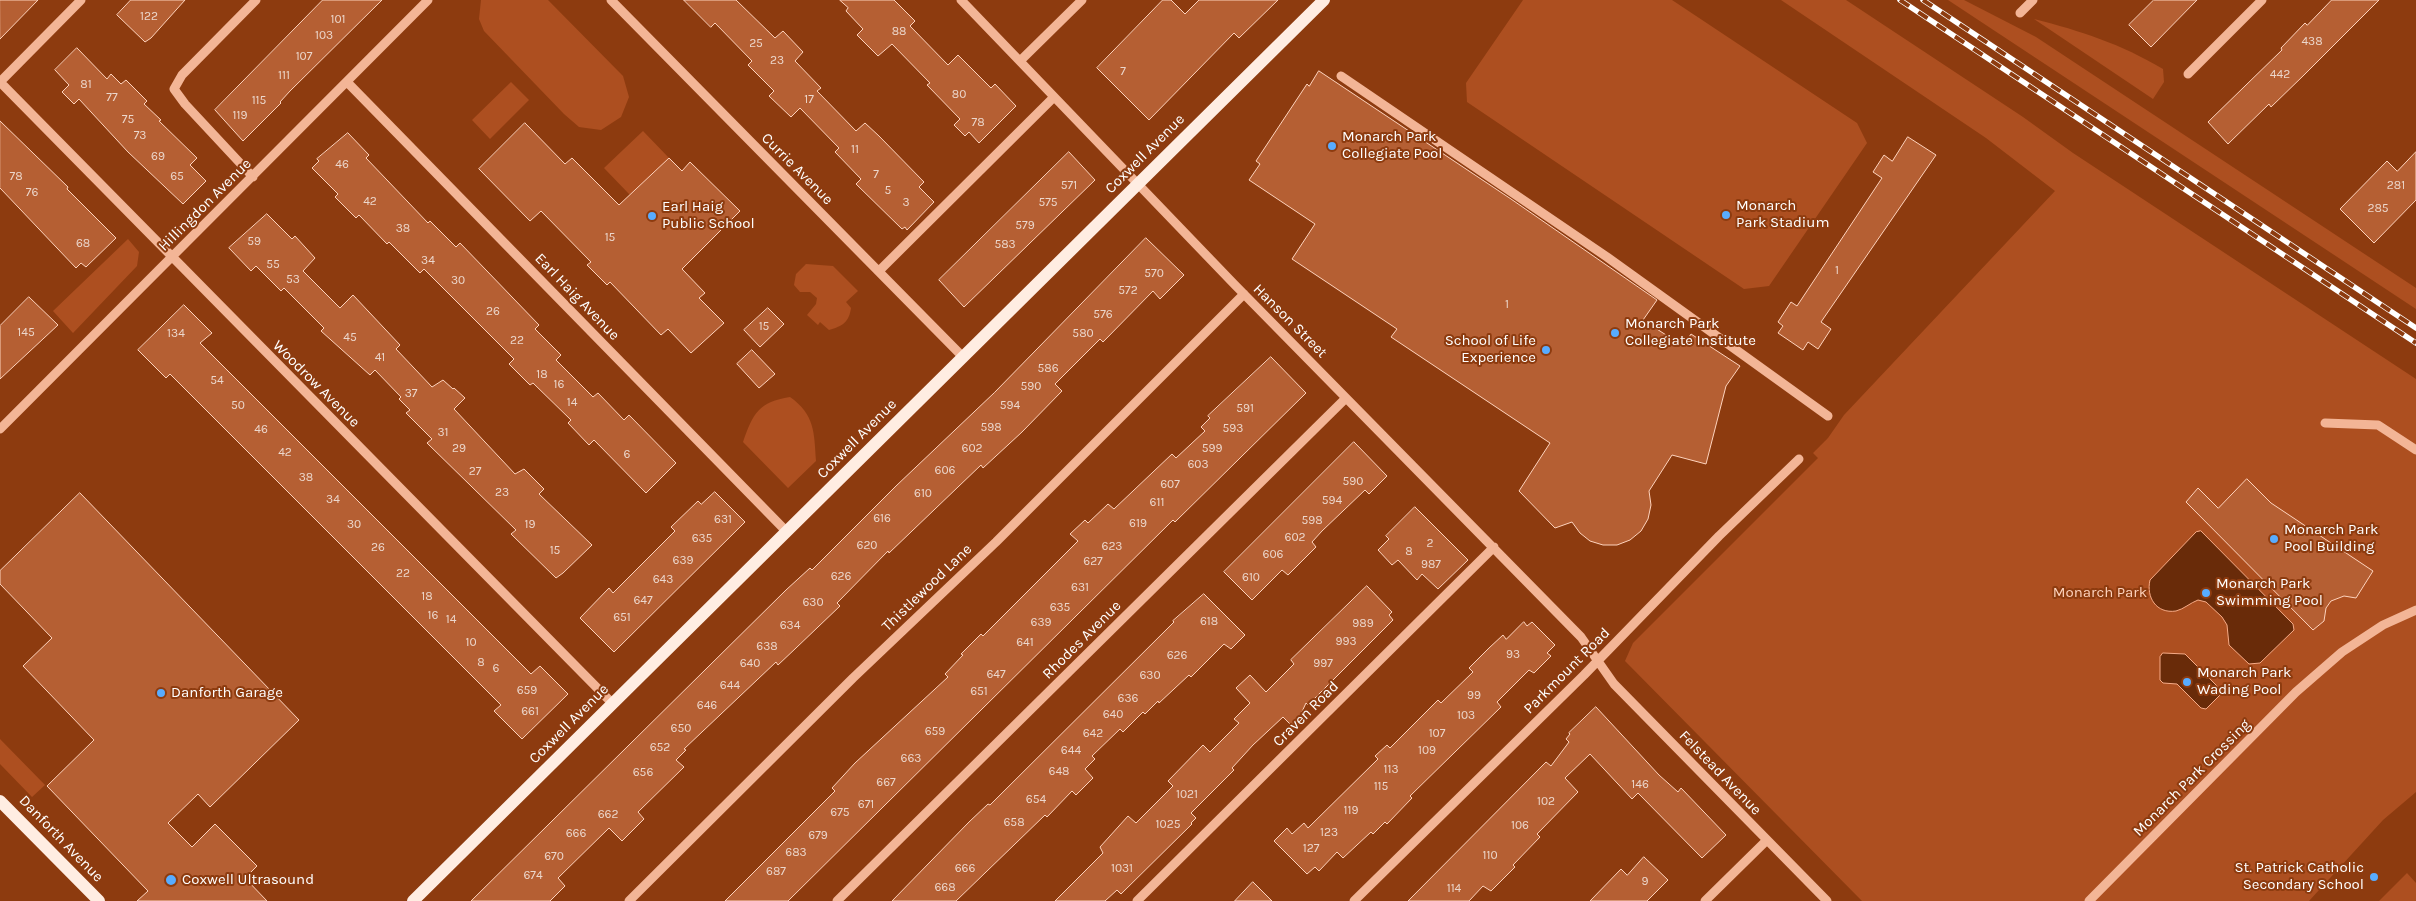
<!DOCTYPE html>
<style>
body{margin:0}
canvas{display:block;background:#8d3b0f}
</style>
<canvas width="2416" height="901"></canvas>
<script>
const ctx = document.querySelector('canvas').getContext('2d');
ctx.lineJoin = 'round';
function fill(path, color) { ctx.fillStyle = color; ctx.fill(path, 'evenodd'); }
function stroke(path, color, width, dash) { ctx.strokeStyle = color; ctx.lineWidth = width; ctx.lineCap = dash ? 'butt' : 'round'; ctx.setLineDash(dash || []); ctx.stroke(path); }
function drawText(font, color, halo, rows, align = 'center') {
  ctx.font = font + ' Karla,sans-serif'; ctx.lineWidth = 4; ctx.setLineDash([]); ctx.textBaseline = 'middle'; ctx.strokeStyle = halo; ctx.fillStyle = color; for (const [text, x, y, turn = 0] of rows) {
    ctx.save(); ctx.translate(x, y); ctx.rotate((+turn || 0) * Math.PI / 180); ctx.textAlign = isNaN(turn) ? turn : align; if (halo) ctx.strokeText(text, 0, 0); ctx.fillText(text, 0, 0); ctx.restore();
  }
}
const green = new Path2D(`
 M481,0H548L623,76L629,97L621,117L601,130L579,127L564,114L484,31L479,19Z
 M1523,0H1672L1857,123L1867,143L1769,286L1744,289L1467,102L1466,83Z
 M1781,0H1846L2023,117L2073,153L2416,379V792L2383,820L2309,901H1862L1625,661L1633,643L1818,458L1813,453L1828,438L1844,415L2055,191L1986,138Z
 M1948,0H1964L2036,37L2416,288V309Z
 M2034,19C2081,31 2121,44 2163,69L2164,82L2153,99Z
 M511,82L529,100L490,139L472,120Z
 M643,131L669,158L630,195L604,168Z
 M128,239L139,252L137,266L73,333L53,311Z
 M806,264L833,266L858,291L846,302L851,308C849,322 843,326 829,330L820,322L818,325L807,315L816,304L817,298L810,292H800L794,285L796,274Z
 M790,397C815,415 814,432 816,461L788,488L743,442C753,413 759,402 790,397Z
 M0,739L45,785L32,797L0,764Z
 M2407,873L2416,883V901H2379Z`);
const water = new Path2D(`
 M2201,531L2293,624L2294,630L2260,663L2249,664L2229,645L2227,625L2222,617L2206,602L2198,600C2190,603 2184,609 2176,611C2156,614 2146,597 2150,580L2196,532Z
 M2163,653L2185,654L2221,690V694L2206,709L2201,708L2177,684L2163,683L2160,680V657Z`);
const building = new Path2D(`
 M0,0H38L0,39Z
 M131,0H185L151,38L145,42L117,15Z
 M323,0H382L290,91L280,102L281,103L243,141L215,110Z
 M684,0H736L775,38L783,31L803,52L795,61L821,88L817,91L856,131L865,123L879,136L924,182L919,187L934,202L907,230L905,227L902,229L856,184L861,179L835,152L839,148L800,108L791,117L769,96L774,91L748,65L752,61L715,23L711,27Z
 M840,0H894L915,21L910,26L948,65L958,55L991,88L995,84L1016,106L979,143L969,132L965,136L954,125L960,119L927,85L930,83L892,44L878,56L857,35L863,29L846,11L848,8Z
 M1163,0H1171L1185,14L1199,0H1278L1239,38L1234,33L1149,120L1097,68Z
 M2154,0H2197L2151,47L2129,25Z
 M2332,0H2379L2304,75L2271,107L2269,104L2228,144L2208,122L2282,50L2281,48L2305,23L2307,25Z
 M77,48L107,79L111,74L121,84L126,80L147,101L144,104L161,120L159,121L197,158L190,165L206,181L183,204L128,152L79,99L74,104L62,92L69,85L55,70Z
 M1319,71L1511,199L1657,300L1643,320L1683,346L1691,334L1740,366L1726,386L1706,464L1672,455L1649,491L1651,505L1648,519L1641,531L1630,540L1617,545H1603L1590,541L1580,533L1572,522L1555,528L1519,491L1550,443L1391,337L1397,329L1292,259L1315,224L1249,180L1260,164L1256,161L1307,84L1309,86Z
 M0,121L68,187L67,189L116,238L86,267L81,263L76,268L0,188Z
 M525,123L565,164L572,158L619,205L669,158L682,171L690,162L740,211L682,269L705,293L699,298L724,323L691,353L668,329L661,335L610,282L607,285L587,265L591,262L541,211L530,221L479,169Z
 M348,133L369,155L366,158L428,223L430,221L456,247L460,243L539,325L535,329L561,355L556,360L593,397L598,393L624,420L629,415L676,463L646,493L594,440L589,445L568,423L571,420L533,383L530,385L509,364L514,359L424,269L420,273L389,242L387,244L359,215L356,218L335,197L338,194L312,168L319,161L317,159Z
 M1908,137L1936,155L1821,322L1831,329L1818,349L1808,342L1803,350L1778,333L1783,326L1778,322L1791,302L1797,306L1882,178L1873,172L1884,155L1892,161Z
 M1069,152L1095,180L964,307L939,280Z
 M2416,152V200L2374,243L2340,209L2387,161L2397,171Z
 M267,214L292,239L295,236L315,258L303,271L340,308L353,295L400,345L396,349L432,387L443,380L453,389L454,388L465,398L454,409L515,474L524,469L544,489L539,494L592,545L563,573L556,578L511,534L516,530L427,443L432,439L406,413L410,410L399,399L401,397L375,370L370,375L321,331L324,328L284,288L281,291L256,266L251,271L229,248Z
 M1146,238L1184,275L1160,299L1153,291L1103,342L1100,339L1055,384L1062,391L1022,432L983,468L981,465L889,553L888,551L837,603L840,606L796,648L778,665L776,662L684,749L686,750L676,760L684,767L638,812L644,819L622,841L609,828L558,878L565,886L550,901H471L786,590L810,568L812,570L896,486L994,393Z
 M29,297L58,325L0,379V326Z
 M184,305L212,333L200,343L531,674L540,666L568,694L522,739L494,711L501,705L170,374L166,378L138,350Z
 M768,308L784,324L760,347L744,330Z
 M752,350L775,374L759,388L737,364Z
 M1271,357L1306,393L1175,522L1173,520L788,901H725L835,791L832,788L855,763L948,677L945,674L963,655L961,654L981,634L983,636L1078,541L1070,534L1085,520L1088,523L1108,504L1114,509L1172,454L1176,458L1205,431L1201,427L1210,418L1208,416Z
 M1354,442L1387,476L1369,494L1365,490L1322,531L1312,542L1316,547L1288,575L1282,570L1252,600L1224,572Z
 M2247,479L2271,503L2373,571L2356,598L2344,596L2331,601L2326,608L2324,621L2313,630L2186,502L2198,488L2218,508Z
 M715,492L745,522L614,652L580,618L609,588L613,593L675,531L671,527L698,501L701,504Z
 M80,493L299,720L210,807L198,794L168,823L192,847L215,824L257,866L245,878L267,901H137L148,891L47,786L94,740L23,666L52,638L0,584V571Z
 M1415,507L1468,560L1438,589L1422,574L1417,580L1398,560L1392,565L1378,550L1389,539L1386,536Z
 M1367,586L1392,612L1389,615L1393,620L1308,705L1306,703L1300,716L1291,725L1283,717L1253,745L1232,768L1234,770L1191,813L1196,818L1191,823L1192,824L1121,894L1117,890L1105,901H1055L1103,853L1100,847L1128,816L1136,823L1173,786L1168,781L1203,745L1210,752L1239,723L1234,719L1250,703L1236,688L1250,675L1266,692L1294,664L1291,660Z
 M1204,594L1245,635L1231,649L1224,644L1191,677L1189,675L1159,703L1158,701L1145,714L1143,712L1123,732L1120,729L1092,756L1095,759L1085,769L1093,778L1076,795L1072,791L1047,817L1045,815L956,901H892L969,822L988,804L990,805L1174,622L1173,621Z
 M1524,622L1527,626L1532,622L1555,645L1547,653L1551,656L1534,673L1529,670L1497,702L1501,707L1410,796L1412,798L1387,824L1385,822L1373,834L1371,832L1343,858L1337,852L1319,871L1315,867L1307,874L1274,841L1287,828L1292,834L1304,823L1308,828L1378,759L1375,756L1387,745L1390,748L1438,700L1441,703L1473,672L1469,668L1489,648L1503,635L1506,639Z
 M1596,707L1659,775L1678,792L1681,788L1726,835L1702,858L1638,793L1632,799L1590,754L1565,778L1578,792L1537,834L1540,837L1513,865L1515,867L1491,891L1483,886L1469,901H1408L1546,762L1551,766L1569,742L1566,739L1570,734L1569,733Z
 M1644,857L1668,880L1647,901H1590L1621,869L1627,875Z
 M1253,882L1272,901H1235Z`);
const minor = new Path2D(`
 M611,0L963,357
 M961,0L1234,284L1581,637L1614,684L1827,901
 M2020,13L2033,0
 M1020,61L1082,0
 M2188,74L2262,0
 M1341,76L1607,257L1828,416
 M0,82L613,704
 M0,82L81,0
 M347,82L786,531
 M253,177L185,104L174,89L182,75L256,0
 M879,271L1054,97
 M2325,423L2378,425L2416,450
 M0,429L428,0
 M629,901L853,678L996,542L1244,294
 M837,901L1346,398
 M1137,901L1494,547
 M1354,901L1584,675L1719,536L1799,459
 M1705,901L1767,840
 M2089,901L2296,692L2342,652L2383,625L2416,610`);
const major = new Path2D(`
 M0,801L99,901
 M413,901L1324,0`);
const rail = new Path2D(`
 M1900,0L2416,343
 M1923,0L2416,328`);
const markers = [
 [1332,146,5,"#58acff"],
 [1726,215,5,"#58acff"],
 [652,216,5,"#58acff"],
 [1615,333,5,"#58acff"],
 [1546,350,5,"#58acff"],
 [2274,539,5,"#58acff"],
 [2206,593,5,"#58acff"],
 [2187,682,5,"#58acff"],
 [161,693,5,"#58acff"],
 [2374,877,5,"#58acff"],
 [171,880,6,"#58acff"]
];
const numberNames = [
 ["122",149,17],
 ["101",338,20],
 ["88",899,32],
 ["103",324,36],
 ["438",2312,42],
 ["25",756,44],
 ["107",304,57],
 ["23",777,61],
 ["7",1123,72],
 ["442",2280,75],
 ["111",284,76],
 ["81",86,85],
 ["80",959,95],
 ["77",112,98],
 ["17",809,100],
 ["115",259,101],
 ["119",240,116],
 ["75",128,120],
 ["78",978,123],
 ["73",140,136],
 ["11",855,150],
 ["69",158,157],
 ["46",342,165],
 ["7",876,175],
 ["78",16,177],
 ["65",177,177],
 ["571",1069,186],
 ["281",2396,186],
 ["5",888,191],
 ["76",32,193],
 ["42",370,202],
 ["3",906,203],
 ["575",1048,203],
 ["285",2378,209],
 ["579",1025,226],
 ["38",403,229],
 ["15",610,238],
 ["59",254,242],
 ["68",83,244],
 ["583",1005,245],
 ["34",428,261],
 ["55",273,265],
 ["1",1837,271],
 ["570",1154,274],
 ["53",293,280],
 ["30",458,281],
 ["572",1128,291],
 ["1",1507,305],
 ["26",493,312],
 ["576",1103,315],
 ["15",764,327],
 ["145",26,333],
 ["134",176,334],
 ["580",1083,334],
 ["45",350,338],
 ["22",517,341],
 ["41",380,358],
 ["586",1048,369],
 ["18",542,375],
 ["54",217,381],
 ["16",559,385],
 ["590",1031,387],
 ["37",411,394],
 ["14",572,403],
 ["50",238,406],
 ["594",1010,406],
 ["591",1245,409],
 ["598",991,428],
 ["593",1233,429],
 ["46",261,430],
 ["31",443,433],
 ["29",459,449],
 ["602",972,449],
 ["599",1212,449],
 ["42",285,453],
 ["6",627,455],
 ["603",1198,465],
 ["606",945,471],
 ["27",475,472],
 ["38",306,478],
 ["590",1353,482],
 ["607",1170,485],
 ["23",502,493],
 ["610",923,494],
 ["34",333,500],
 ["594",1332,501],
 ["611",1157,503],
 ["616",882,519],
 ["631",723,520],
 ["598",1312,521],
 ["619",1138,524],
 ["30",354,525],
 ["19",530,525],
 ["602",1295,538],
 ["635",702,539],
 ["2",1430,544],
 ["620",867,546],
 ["623",1112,547],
 ["26",378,548],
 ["15",555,551],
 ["8",1409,552],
 ["606",1273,555],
 ["639",683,561],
 ["627",1093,562],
 ["987",1431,565],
 ["22",403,574],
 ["626",841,577],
 ["610",1251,578],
 ["643",663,580],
 ["631",1080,588],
 ["18",427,597],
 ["647",643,601],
 ["630",813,603],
 ["635",1060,608],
 ["16",433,616],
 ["651",622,618],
 ["14",451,620],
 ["618",1209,622],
 ["639",1041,623],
 ["989",1363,624],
 ["634",790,626],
 ["993",1346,642],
 ["10",471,643],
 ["641",1025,643],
 ["638",767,647],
 ["93",1513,655],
 ["626",1177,656],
 ["8",481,663],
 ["640",750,664],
 ["997",1323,664],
 ["6",496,669],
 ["647",996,675],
 ["630",1150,676],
 ["644",730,686],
 ["659",527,691],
 ["651",979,692],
 ["99",1474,696],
 ["636",1128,699],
 ["646",707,706],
 ["661",530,712],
 ["640",1113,715],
 ["103",1466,716],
 ["650",681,729],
 ["659",935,732],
 ["642",1093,734],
 ["107",1437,734],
 ["652",660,748],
 ["644",1071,751],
 ["109",1427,751],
 ["663",911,759],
 ["113",1391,770],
 ["648",1059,772],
 ["656",643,773],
 ["667",886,783],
 ["146",1640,785],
 ["115",1381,787],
 ["1021",1187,795],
 ["654",1036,800],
 ["102",1546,802],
 ["671",866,805],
 ["119",1351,811],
 ["675",840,813],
 ["662",608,815],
 ["658",1014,823],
 ["1025",1168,825],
 ["106",1520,826],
 ["123",1329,833],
 ["666",576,834],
 ["679",818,836],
 ["127",1311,849],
 ["683",796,853],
 ["110",1490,856],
 ["670",554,857],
 ["666",965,869],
 ["1031",1122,869],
 ["687",776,872],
 ["674",533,876],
 ["9",1645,882],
 ["668",945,888],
 ["114",1454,889]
];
const poiNames = [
 ["Monarch Park",1342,137],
 ["Collegiate Pool",1342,154],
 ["Monarch",1736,206],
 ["Park Stadium",1736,223],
 ["Earl Haig",662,207],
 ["Public School",662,224],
 ["Monarch Park",1625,324],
 ["Collegiate Institute",1625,341],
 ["School of Life",1536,341,"right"],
 ["Experience",1536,358,"right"],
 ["Monarch Park",2284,530],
 ["Pool Building",2284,547],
 ["Monarch Park",2216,584],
 ["Swimming Pool",2216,601],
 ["Monarch Park",2197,673],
 ["Wading Pool",2197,690],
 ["Danforth Garage",171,693],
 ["St. Patrick Catholic",2364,868,"right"],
 ["Secondary School",2364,885,"right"],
 ["Coxwell Ultrasound",182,880]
];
const streetNames = [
 ["Coxwell Avenue",1145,154,-45],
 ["Currie Avenue",797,169,45],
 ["Hillingdon Avenue",205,205,-45],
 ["Earl Haig Avenue",577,297,46],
 ["Hanson Street",1290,321,45],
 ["Woodrow Avenue",316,384,45],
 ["Coxwell Avenue",857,439,-45],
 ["Thistlewood Lane",927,588,-44],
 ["Rhodes Avenue",1082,640,-45],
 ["Parkmount Road",1567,671,-45],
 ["Craven Road",1306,714,-45],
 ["Coxwell Avenue",569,724,-45],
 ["Felstead Avenue",1720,773,46],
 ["Monarch Park Crossing",2192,778,-45],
 ["Danforth Avenue",61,839,46]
];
const parkNames = [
 ["Monarch Park",2100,593]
];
fill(green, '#ad4f20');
fill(water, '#692b09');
stroke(water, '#f7ab87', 1);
fill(building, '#b55f33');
stroke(building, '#fed3bd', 1);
stroke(minor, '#f3b596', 9);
stroke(major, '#ffede2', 12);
stroke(rail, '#fff', 5.5);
stroke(rail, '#8d3b0f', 4, [11]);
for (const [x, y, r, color] of markers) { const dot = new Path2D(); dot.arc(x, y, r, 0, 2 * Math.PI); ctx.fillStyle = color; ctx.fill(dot); stroke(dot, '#8d3b0f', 2); }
drawText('12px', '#ecd7cc', null, numberNames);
drawText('15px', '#fff', '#8d3b0f', poiNames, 'left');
drawText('15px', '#fff', '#8d3b0f', streetNames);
drawText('15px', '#fed3bd', '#8d3b0f', parkNames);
</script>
